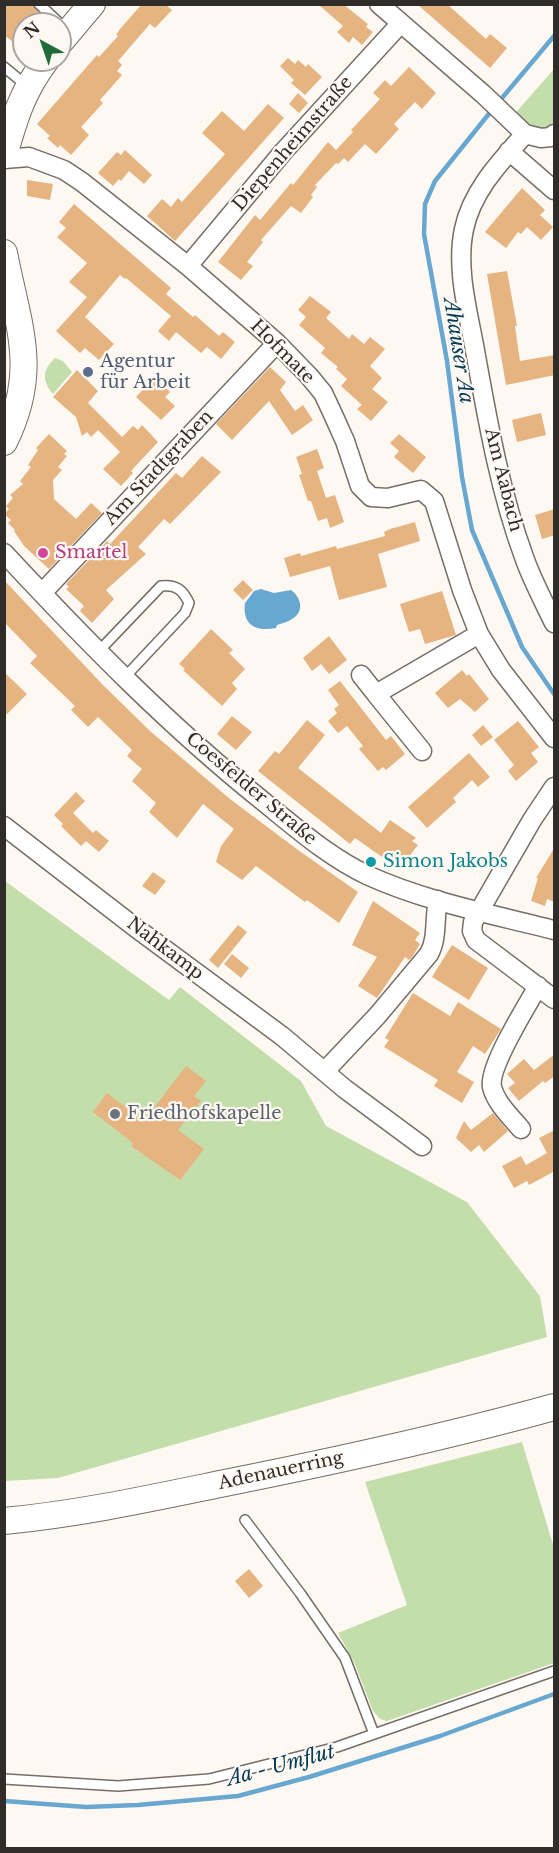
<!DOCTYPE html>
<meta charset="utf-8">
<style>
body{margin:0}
#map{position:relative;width:559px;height:1853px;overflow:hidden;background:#fef8f2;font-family:"Libre Baskerville",serif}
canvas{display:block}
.frame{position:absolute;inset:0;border:6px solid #302c29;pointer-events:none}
.north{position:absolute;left:12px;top:12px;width:60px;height:60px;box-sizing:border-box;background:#fef8f2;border:2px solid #aca6a2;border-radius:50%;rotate:320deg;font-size:16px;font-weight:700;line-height:24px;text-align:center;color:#302c29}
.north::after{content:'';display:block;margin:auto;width:21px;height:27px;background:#206b3a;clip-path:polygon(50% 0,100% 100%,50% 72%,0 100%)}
</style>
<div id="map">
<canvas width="559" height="1853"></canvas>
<div class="frame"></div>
<div class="north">N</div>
</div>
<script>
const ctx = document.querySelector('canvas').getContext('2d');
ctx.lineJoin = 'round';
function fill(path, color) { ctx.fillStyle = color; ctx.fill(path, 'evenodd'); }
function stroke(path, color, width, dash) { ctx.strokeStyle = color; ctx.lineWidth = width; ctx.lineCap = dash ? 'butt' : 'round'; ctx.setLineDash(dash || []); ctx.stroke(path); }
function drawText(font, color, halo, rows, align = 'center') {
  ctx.font = font + ' "Libre Baskerville",serif'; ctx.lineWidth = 4.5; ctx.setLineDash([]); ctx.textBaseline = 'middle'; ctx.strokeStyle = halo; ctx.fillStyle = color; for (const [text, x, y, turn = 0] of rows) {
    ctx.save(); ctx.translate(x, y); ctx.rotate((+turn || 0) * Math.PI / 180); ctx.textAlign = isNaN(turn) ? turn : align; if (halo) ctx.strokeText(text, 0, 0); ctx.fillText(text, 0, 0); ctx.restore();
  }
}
const green = new Path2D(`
 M554,69V122L548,129L537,132L512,117Z
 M55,358L63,361L72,372L53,394C42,381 42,370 55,358Z
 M5,881L169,1000L180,987L301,1081L326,1126L467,1202L540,1296L547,1337L58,1478L5,1481Z
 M522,1442L554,1548V1663L387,1721L380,1719L373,1711L354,1662L338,1633L407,1605L365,1482Z`);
const water = new Path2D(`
 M261,589L274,593L291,590C301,597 305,612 292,619C288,622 282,623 277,625L276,628C256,632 242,625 245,603L254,591Z`);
const stream = new Path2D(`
 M497,104L554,36
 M492,110L435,181L425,204L424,234L447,361L462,477L472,530L522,647L554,694
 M4,1801L86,1807L138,1805L238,1796L309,1777L440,1736L554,1694`);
const building = new Path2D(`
 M4,4H32L39,13L29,24H24V29L13,42L4,35Z
 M142,4H165L172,10L155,28L150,24L118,61L122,65L117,71L122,75L100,100L103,103L81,127L89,135L71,155L60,145L58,148L47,138L50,136L37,124L97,55L99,57L118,36L116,35L120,29Z
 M318,4H343L368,24L366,27L373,32L362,45L353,37L349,43L337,32L343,26Z
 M417,4H447L486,39L490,34L507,48L490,68Z
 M288,58L295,64L298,60L306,67L308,64L322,77L305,95L291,83L294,80L280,66Z
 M409,67L436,93L422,109L415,102L394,124L399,129L376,154L365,144L348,162L344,158L338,164L336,163L315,185L317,187L311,195L313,197L301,213L291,206L261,240L263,242L247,262L253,266L241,280L218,262L255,215L260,220L291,183L293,185L328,142L336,150L353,132L351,130L380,99L373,93L385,80L391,86Z
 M298,93L308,103L299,113L289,104Z
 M268,104L284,118L175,241L147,216L162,199L171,207L178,198L182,202L225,154L202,133L222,111L244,131Z
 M125,150L152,175L144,184L129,171L121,181L119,179L113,186L98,173L117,152L121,155Z
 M27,180L53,184L50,200L27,196Z
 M522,188L545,210L540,215L553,227L541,240L527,227L521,234L518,232L506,248L485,232Z
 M74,204L171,288L166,294L193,317L195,315L219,336L223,332L235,342L221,359L207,347L201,353L176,332L169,341L158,331L171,316L126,278L125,279L120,275L85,317L114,344L99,360L85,348L80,353L56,331L87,297L69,282L87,263L57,237L66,228L59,222Z
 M507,271L517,326H515L520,361L555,355V375L506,385L487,274Z
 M310,296L331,312L326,318L349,339L352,334L364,344L370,337L385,349L370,366L382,378L372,389L388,402L371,421L357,409L362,405L341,386L347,379L336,369L338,367L321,353L325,348L299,325L306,317L298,310Z
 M270,367L286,382L280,390L295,411L303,405L313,420L292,435L269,401L232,440L216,424Z
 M77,370L98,391L88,403L122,437L133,426L138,430L142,425L158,442L131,471L133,473L121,486L103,469L120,452L98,430L91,437L87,432L82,436L76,417L53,397Z
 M155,377L170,392L165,397L175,406L161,420L136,397Z
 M541,413L546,435L517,442L512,420Z
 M49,434L67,451L64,454L67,456L58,467L62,470L53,480L54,499L76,519L91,503L102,513L49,569L24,546L14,531L15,530L8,523L11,520L4,514L9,509L6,506L13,498L10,495L23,484L20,481L31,467L28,465L38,450L36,448Z
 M399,434L426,457L413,473L394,457L399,451L390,443Z
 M317,449L324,468L317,471L326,498L335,495L344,522L330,528L327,518L318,521L311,501H308L299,475L302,474L296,457Z
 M202,456L221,472L170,524L164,519L138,547L146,554L106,590L114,599L92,623L80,611L84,606L66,589L69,587L66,584L107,541L110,544L176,473L182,478Z
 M555,509V535L542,539L535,515Z
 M415,522L420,541L378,554L387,587L339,600L330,566L290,577L284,558L300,553L301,556L336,546L337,549L385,536L384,532L390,529Z
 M4,580L102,684L150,731L230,799L298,850L358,892L339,923L307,900L305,902L256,866L242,880L216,862L221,846L234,829L203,804L177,838L149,812L156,803L132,781L142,769L127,756L132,750L98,717L88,727L71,710L75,706L30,663L37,656L4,622Z
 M243,580L253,590L243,600L233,590Z
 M442,591L456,635L425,644L420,629L409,632L400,604Z
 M211,629L233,650L229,653L245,669L232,683L237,689L222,706L183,670L185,669L179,664Z
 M329,636L347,660L329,674L321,664L312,671L303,658Z
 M462,670L467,676L469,674L489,699L475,712L460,699L448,708L435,693Z
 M4,672L27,694L4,717Z
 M340,681L386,740L391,736L405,754L386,770L383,767L378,771L359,749L363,746L347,726L338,733L328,721L337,713L334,709L339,705L328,690Z
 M232,716L252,732L236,750L217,734Z
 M307,720L325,735L298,768L381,833L390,820L416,838L412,841L418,845L404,863L389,853L385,859L355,838L350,844L258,771L275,751L279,754Z
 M518,721L539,747L531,753L538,762L516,781L508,771L514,765L494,740Z
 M483,725L493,737L481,746L472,735Z
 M469,753L490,777L478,787L472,780L453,798L456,802L427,828L408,807Z
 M76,792L85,801L73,813L93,833L96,830L109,841L99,852L86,841L81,846L61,826L63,824L54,815Z
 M555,847V902L547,899L545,906L531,901L538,878H536Z
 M153,872L166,881L155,895L142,886Z
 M373,901L420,933L415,940L420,944L412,957L409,960L405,957L377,998L358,986L377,957L352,945Z
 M238,925L247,932L218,968L209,960Z
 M452,945L488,968L469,1000L432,977Z
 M232,954L249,968L241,978L224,964Z
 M413,993L450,1016L458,1002L501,1029L485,1054L473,1046L457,1072L474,1082L462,1103L434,1086L438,1080L384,1047L389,1040L385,1038Z
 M555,1054V1076L545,1083L543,1081L519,1101L508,1088L515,1083L507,1074L524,1059L534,1070Z
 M186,1066L206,1081L194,1096L201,1101L178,1130L204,1149L180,1180L131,1146L133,1143L93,1112L107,1093L144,1121Z
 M493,1113L508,1131L484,1152L479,1145L471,1152L456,1138L464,1121L471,1130Z
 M555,1130V1171L529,1185L527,1181L514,1188L502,1166L521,1156L526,1165L547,1153L539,1138Z
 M249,1569L263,1586L249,1598L235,1581Z`);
const lane = new Path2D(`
 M39,4L68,31
 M4,67L26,85
 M98,652L161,586C176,584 183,590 189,603L185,613L124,678
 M245,1520L300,1593L345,1658L374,1734
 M4,1779L118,1786L209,1779L337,1747L554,1671`);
const street = new Path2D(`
 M379,4L483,94L525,134L541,138L551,137L554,134
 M525,134C500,162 472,191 464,229C456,267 467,308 474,345C487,417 499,489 524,557C532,580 544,602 554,623
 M509,151L554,190
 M4,159L29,157L64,170L82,182L188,266L277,343L309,376L323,393L331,410L345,441L360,486L371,497L388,498L421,490L434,501L462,590L479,634L501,670L554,738
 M188,266L283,152L401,23
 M4,553C87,642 169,726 264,802C296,828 329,857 367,875C426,902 492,914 554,930
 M42,593L277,343
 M361,675L376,694
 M422,751L376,694L479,634
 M554,787L532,820L473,922L472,931L476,940L554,999
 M4,826L136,928L282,1036L345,1089L422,1146
 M325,1071L377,1016L429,954C438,938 434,918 438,900
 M521,1129C510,1116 496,1103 492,1087C488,1067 527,1006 538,986`);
const secondary = new Path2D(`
 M60,42L92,4
 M4,155C15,117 22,92 46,60
 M4,253C18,326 40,370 4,442
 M4,1521C79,1514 152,1498 225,1483C335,1461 446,1437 554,1407`);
const markers = [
 [88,372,6,"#5c6f8a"],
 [43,553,6,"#d1479c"],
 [371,862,6,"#0f9aa8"],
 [115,1114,6,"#6b7280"]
];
const streetNames = [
 ["Diepenheimstraße",293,144,-49],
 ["Hofmate",282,352,45],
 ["Am Stadtgraben",159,468,-47],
 ["Am Aabach",503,480,76],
 ["Coesfelder Straße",251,789,40],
 ["Nahkamp",165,949,37],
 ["Adenauerring",281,1471,-12]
];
const serviceNames = [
 ["Agentur",100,362],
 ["für Arbeit",100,383]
];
const hotelNames = [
 ["Smartel",55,553]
];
const cultureNames = [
 ["Simon Jakobs",383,862]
];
const worshipNames = [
 ["Friedhofskapelle",127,1114]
];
const waterNames = [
 ["Ahauser Aa",458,351,81],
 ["Aa - Umflut",281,1766,-15]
];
fill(green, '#c3deab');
fill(water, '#68a8d0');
stroke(stream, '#68a8d0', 4.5);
fill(building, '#e5b480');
stroke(lane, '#776e66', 12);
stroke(street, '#776e66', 21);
stroke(secondary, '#776e66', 28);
stroke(lane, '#fff', 9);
stroke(street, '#fff', 18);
stroke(secondary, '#fff', 26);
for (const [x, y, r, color] of markers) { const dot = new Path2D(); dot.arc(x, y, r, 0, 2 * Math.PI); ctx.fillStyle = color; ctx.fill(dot); stroke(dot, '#fef8f2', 2); }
drawText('18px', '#302c29', '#fef8f2', streetNames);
drawText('18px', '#4e5e75', '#fef8f2', serviceNames, 'left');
drawText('18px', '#b23c85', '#fef8f2', hotelNames, 'left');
drawText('18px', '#0d838f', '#fef8f2', cultureNames, 'left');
drawText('18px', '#5b616d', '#fef8f2', worshipNames, 'left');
drawText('italic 20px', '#043b56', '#fef8f2', waterNames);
</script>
